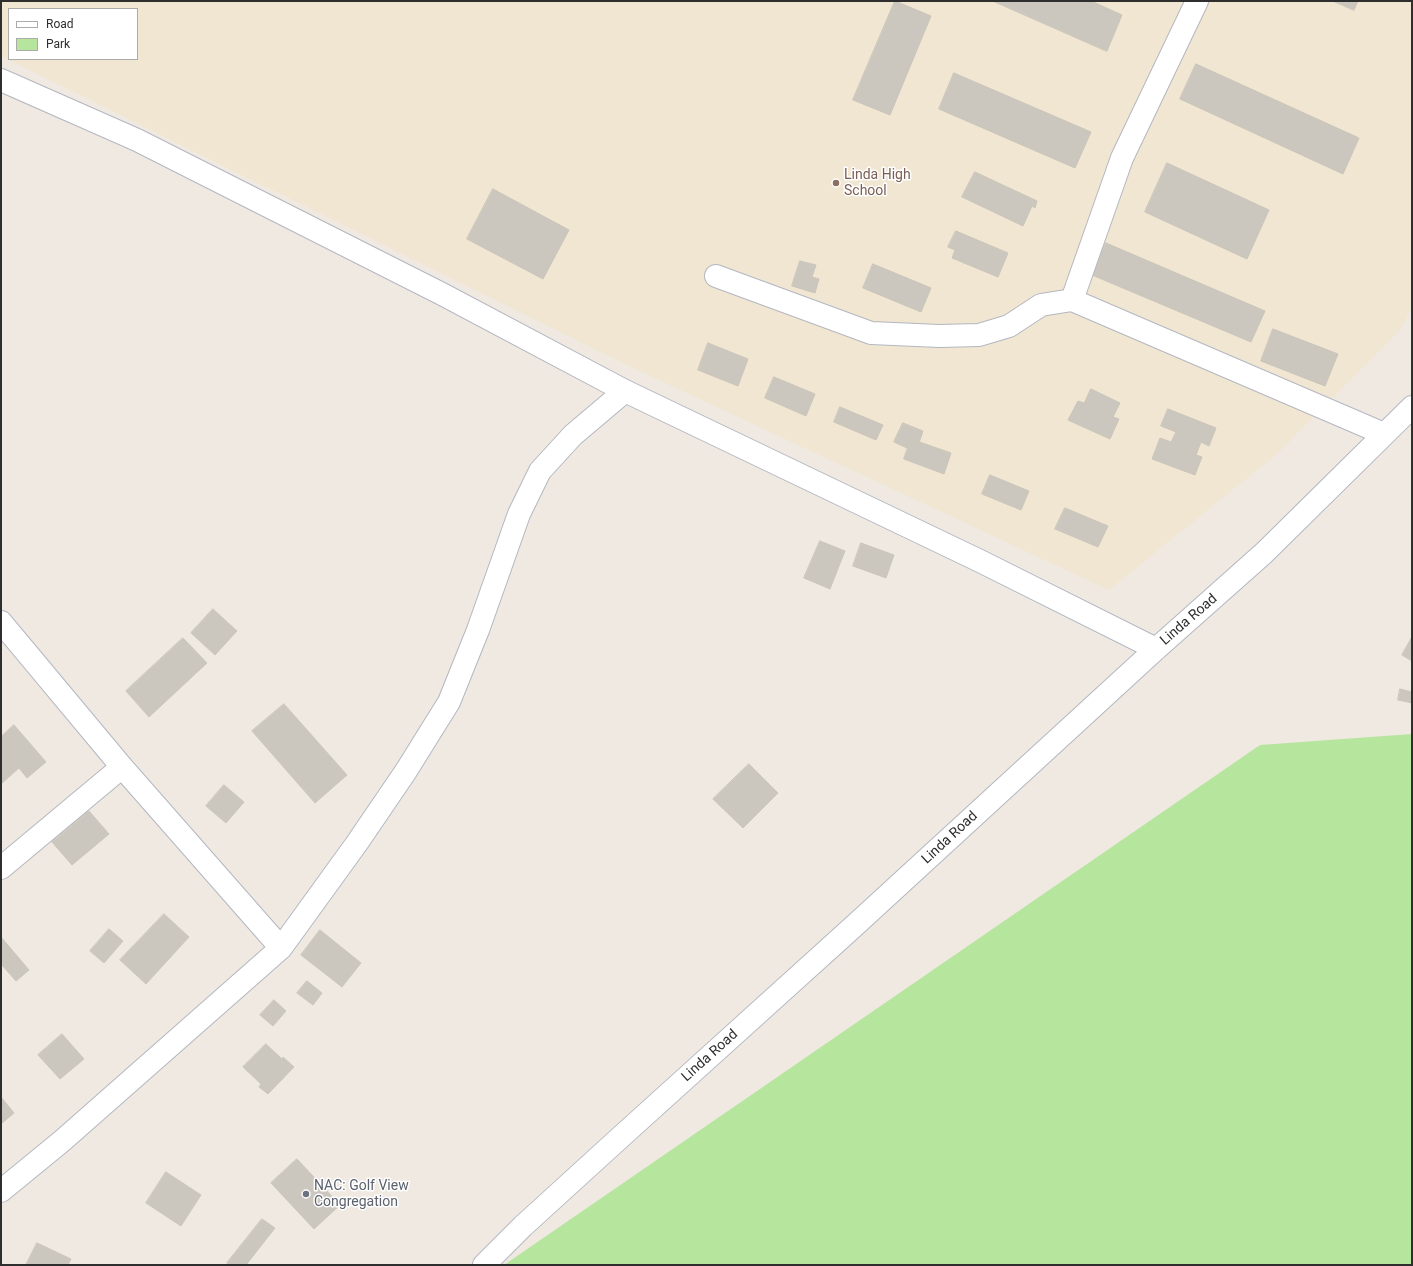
<!DOCTYPE html>
<style>
body{margin:0}
#map{position:relative;width:1413px;height:1266px;overflow:hidden;background:#efe9e1;font-family:Roboto,sans-serif}
canvas{display:block}
.frame{position:absolute;inset:0;border:2px solid #2e2e2e;pointer-events:none}
.legend{position:absolute;left:8px;top:8px;width:130px;height:52px;box-sizing:border-box;background:#fff;border:1px solid #ababab;margin:0;padding:5px 7px;list-style:none;font-size:12px;color:#2e2e2e}
.legend li{display:flex;align-items:center;gap:8px;height:20px}
.legend b{width:20px;border:1px solid #ababab}
</style>
<div id="map">
<canvas width="1413" height="1266"></canvas>
<div class="frame"></div>
<ul class="legend">
<li><b style="height:5px;background:#fff"></b>Road</li>
<li><b style="height:11px;background:#b6e59e"></b>Park</li>
</ul>
</div>
<script>
const ctx = document.querySelector('canvas').getContext('2d');
ctx.lineJoin = 'round';
function fill(path, color) { ctx.fillStyle = color; ctx.fill(path, 'evenodd'); }
function stroke(path, color, width, dash) { ctx.strokeStyle = color; ctx.lineWidth = width; ctx.lineCap = dash ? 'butt' : 'round'; ctx.setLineDash(dash || []); ctx.stroke(path); }
function drawText(font, color, halo, rows, align = 'center') {
  ctx.font = font + ' Roboto,sans-serif'; ctx.lineWidth = 3; ctx.setLineDash([]); ctx.textBaseline = 'middle'; ctx.strokeStyle = halo; ctx.fillStyle = color; for (const [text, x, y, turn = 0] of rows) {
    ctx.save(); ctx.translate(x, y); ctx.rotate((+turn || 0) * Math.PI / 180); ctx.textAlign = isNaN(turn) ? turn : align; if (halo) ctx.strokeText(text, 0, 0); ctx.fillText(text, 0, 0); ctx.restore();
  }
}
const education = new Path2D(`
 M1,1H1412V308L1400,330L1278,453L1109,590L633,368L1,56ZM9,9H137V59H9Z`);
const green = new Path2D(`
 M1412,734V1265H504L1260,745Z`);
const building = new Path2D(`
 M895,1L931,16L890,115L853,100Z
 M993,1H1091L1122,15L1107,51Z
 M1333,1H1358L1354,10Z
 M1196,64L1359,138L1343,174L1180,99Z
 M954,73L1091,132L1075,168L939,109Z
 M1167,163L1269,210L1247,259L1145,212Z
 M975,172L1037,201L1035,208L1032,206L1023,226L962,197Z
 M493,189L569,230L543,279L467,239Z
 M956,231L1008,253L998,277L952,258L955,250L948,247Z
 M1106,243L1265,311L1251,342L1092,275Z
 M800,261L816,265L812,277L819,279L815,293L792,286Z
 M873,264L931,288L921,312L863,288Z
 M1273,329L1338,354L1325,386L1261,361Z
 M708,343L748,359L738,386L698,370Z
 M774,377L815,394L806,416L765,398Z
 M1091,389L1120,403L1113,417L1119,419L1110,439L1068,420L1078,401L1084,403Z
 M840,407L883,425L876,440L834,422Z
 M1168,409L1216,428L1209,446L1201,442L1196,455L1202,457L1195,475L1152,459L1160,438L1171,442L1176,432L1161,426Z
 M903,423L923,431L919,443L911,439L907,448L894,442Z
 M911,439L951,453L944,474L904,459Z
 M990,475L1029,491L1021,510L982,494Z
 M1065,508L1108,526L1098,547L1055,529Z
 M820,541L845,551L830,589L804,578Z
 M861,543L894,555L886,578L853,566Z
 M213,609L237,631L215,655L191,633Z
 M1412,637V661L1402,655Z
 M183,638L207,663L149,717L126,691Z
 M1400,689L1412,692V703L1398,700Z
 M284,704L347,775L315,803L252,731Z
 M14,725L46,762L27,778L19,768L1,784V737Z
 M749,764L778,793L743,828L713,799Z
 M224,785L244,802L226,823L206,806Z
 M89,811L109,834L72,865L52,842Z
 M164,914L189,937L146,984L120,960Z
 M109,929L123,941L104,963L90,951Z
 M320,930L361,963L342,987L301,955Z
 M1,937L29,970L16,981L1,964Z
 M307,981L322,993L313,1005L297,993Z
 M274,1000L286,1011L273,1026L260,1015Z
 M62,1034L84,1059L60,1079L38,1055Z
 M266,1044L282,1059L283,1057L294,1067L268,1094L259,1087L261,1084L243,1067Z
 M1,1097L14,1113L1,1124Z
 M297,1159L340,1205L314,1229L271,1183Z
 M166,1172L201,1195L181,1226L146,1203Z
 M262,1219L275,1228L246,1265H230L227,1263Z
 M37,1243L71,1259L68,1265H26Z`);
const minor = new Path2D(`
 M1,80L137,140L442,294L625,391L980,561L1156,649
 M716,276L871,333L939,336L979,335L1009,326L1041,305L1072,300L1384,434
 M1072,300L1122,158L1197,1
 M1,622L122,767L281,948L62,1141L1,1191
 M1,868L122,767
 M281,948L357,843L406,771L449,702L478,630L519,514L540,471L573,435L625,391
 M484,1265L523,1226L624,1134L853,927L1156,649L1264,553L1412,407`);
const markers = [
 [836,183,4,"#8d6e63"],
 [306,1194,4,"#6b7280"]
];
const educationNames = [
 ["Linda High",844,175],
 ["School",844,191]
];
const streetNames = [
 ["Linda Road",1189,620,-41],
 ["Linda Road",950,838,-43],
 ["Linda Road",710,1056,-42]
];
const worshipNames = [
 ["NAC: Golf View",314,1186],
 ["Congregation",314,1202]
];
fill(education, '#f0e6d1');
fill(green, '#b6e59e');
fill(building, '#cbc7bf');
stroke(building, '#cbc5ba', 1);
stroke(minor, '#b4b7c1', 24);
stroke(minor, '#fff', 22);
for (const [x, y, r, color] of markers) { const dot = new Path2D(); dot.arc(x, y, r, 0, 2 * Math.PI); ctx.fillStyle = color; ctx.fill(dot); stroke(dot, '#fff', 1.5); }
drawText('14px', '#785e54', '#fff', educationNames, 'left');
drawText('14px', '#2e2e2e', '#fff', streetNames);
drawText('14px', '#5b616d', '#fff', worshipNames, 'left');
</script>
